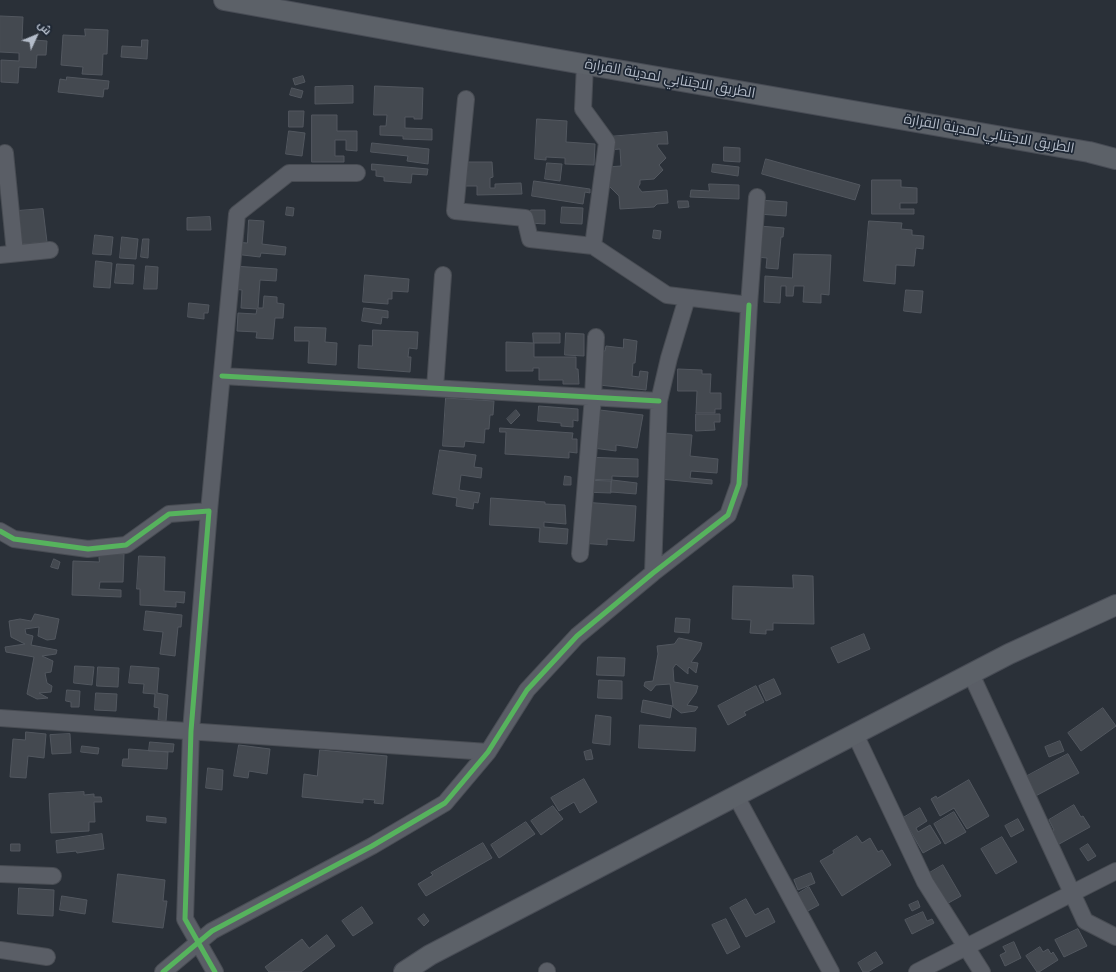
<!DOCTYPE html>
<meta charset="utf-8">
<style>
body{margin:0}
#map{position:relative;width:1116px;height:972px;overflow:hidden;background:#2a3038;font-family:"Open Sans",Cairo,sans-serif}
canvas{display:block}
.north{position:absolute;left:16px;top:16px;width:40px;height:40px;-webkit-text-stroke:3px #1d2633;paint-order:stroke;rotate:46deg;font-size:11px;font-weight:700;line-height:16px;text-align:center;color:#b4bcc9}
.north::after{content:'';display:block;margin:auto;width:14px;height:18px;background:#b4bcc9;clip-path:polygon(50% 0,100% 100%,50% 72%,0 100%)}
</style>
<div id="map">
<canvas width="1116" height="972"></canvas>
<div class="north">ش</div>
</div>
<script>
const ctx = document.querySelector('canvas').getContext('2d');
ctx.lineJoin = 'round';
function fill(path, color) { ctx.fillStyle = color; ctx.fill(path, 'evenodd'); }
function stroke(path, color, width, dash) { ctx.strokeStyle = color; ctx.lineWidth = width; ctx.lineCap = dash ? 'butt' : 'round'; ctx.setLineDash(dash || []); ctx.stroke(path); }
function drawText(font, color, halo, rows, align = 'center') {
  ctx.font = font + ' "Open Sans",Cairo,sans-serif'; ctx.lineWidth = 3.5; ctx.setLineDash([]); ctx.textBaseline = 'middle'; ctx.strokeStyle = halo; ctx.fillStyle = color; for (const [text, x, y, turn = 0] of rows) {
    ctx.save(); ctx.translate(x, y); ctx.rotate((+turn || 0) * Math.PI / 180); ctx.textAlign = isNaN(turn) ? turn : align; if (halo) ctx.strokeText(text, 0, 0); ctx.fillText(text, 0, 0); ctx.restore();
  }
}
const building = new Path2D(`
 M0,16L23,17L22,39L47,41L46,55H37L36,68L19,67L18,83L1,82V60L19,61V53L0,52Z
 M85,29L108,30L107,54H103L102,75L82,74L83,67L61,65L63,35L85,36Z
 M142,40H148L147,59L121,57L122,46L141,47Z
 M303,76L305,82L295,85L293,79Z
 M67,77L109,81L108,89H104L103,97L58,92L60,79L66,80Z
 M353,86V103L315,104V87Z
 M375,86L423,88L422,119H414V117H405V128L432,129V140L403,139V136L380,135V126H386L387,115H374Z
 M292,88L303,91L301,98L290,95Z
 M289,111H304L303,127H289Z
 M312,115H337V131H357V151L346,150V140H335V156H344V162H312Z
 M537,119L567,121L566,142L595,144L594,165L565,164V158L546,157V160L535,159Z
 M289,131L305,133L302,156L286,154Z
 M667,132L668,144H658L657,146L666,158L659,165L663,170L654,179L640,180V184L638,187L642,192L667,190L668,203L657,204L654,207L620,209L619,196L608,185L607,167L621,166L620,149L609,150L608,137Z
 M372,143L429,149L428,164L407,161L408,156L371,152Z
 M724,147L740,148V162L724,161Z
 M766,159L860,185L855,200L762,174Z
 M462,162H492L493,177L490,178V188H495V184L521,183L522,194L477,195V186H462Z
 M547,163L562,164L560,181L545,179Z
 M372,164L428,169L427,175L412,174L411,183L384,181V177L376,176V170H372Z
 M713,164L739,167L738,176L712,172Z
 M872,180H901V187L917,188V203H900V209H914V214H872Z
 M534,181L590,189V193L585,192L583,204L532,196Z
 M709,184L739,185V199L690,197L691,190L709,191Z
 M759,200L787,202L786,216L758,214Z
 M678,201H688L689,207L679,208Z
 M287,207L294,208L293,216L286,215Z
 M562,207L583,208L582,224L561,223Z
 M43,209L47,242L13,245L17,211Z
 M531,210H545V224L530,223Z
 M210,217L211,230H187V218Z
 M249,220L264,221L262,244L286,247L285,255L261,253L260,257L234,254L235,242L247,243Z
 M869,221L902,223L901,229L912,230V235L924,236L923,249L916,248L914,266L896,265L895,284L864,281Z
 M759,226L784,228L783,237H781L778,269L766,268L767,258L757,257Z
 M654,230L661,231L660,239L653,238Z
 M95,235L113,237L111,255L93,254Z
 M122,237L138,239L136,259L120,258Z
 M143,239H149L148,258L141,257Z
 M794,254L831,255L829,295L821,294V303L803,302L804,286H794L793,296H786V286H781L780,303L764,302L765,276L792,278Z
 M96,261L112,263L110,288L94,287Z
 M117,264L134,265L133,284L115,283Z
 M146,266L158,267L157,289H144Z
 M234,266L277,269L276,281L260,280L258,308H263L264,296L277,297V303L284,304L283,318H275L273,339L256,338L257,332L237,331L238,313L256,314L257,309L241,308L242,290L232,289Z
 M365,275L409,279L408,292L392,291V299H388V304L363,302Z
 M906,290L923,291L921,313L904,311Z
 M189,303L209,305L208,313H204V319L188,317Z
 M364,308L388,311V318L382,317L381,324L362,321Z
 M295,327L326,328L325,342L337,343L336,365L308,363L309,341H295Z
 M373,330L418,332L417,349L409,348L408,357H411L410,372L358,368L359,345L372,346Z
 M533,333H560V343H534V357H576V369H578L579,384H563V380H539V368H533V371H506V342L533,343Z
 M566,333L584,334V356L565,355Z
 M624,339L637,341L635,363H633L632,376L639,377L640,371L648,372L646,390L599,385L593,350L605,351L606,346L623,348Z
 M678,369L702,370V374H711L710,393H721V409H715V413H696L697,391H678Z
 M446,398L494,401L493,415H490L489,429H485L484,443L465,441L464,447L443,446Z
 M539,406L578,409V421L573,420V427L561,426V423L538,421Z
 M591,409L643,415L637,448L616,445V451L593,448Z
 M516,410L520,415L511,424L507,419Z
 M696,414H720V422H714L715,430L696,431Z
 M500,428L573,433L572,439H577V453L569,452V458L505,454L506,432H500Z
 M664,433L692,435L690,456L718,459L717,473L691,471L690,478L712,480V484L660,479Z
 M440,450L476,455L474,467L482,468L481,478L461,475L459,490L480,493L478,503L474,502L473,509L456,506L457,498L433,494Z
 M585,457L638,459V477L612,476V480L584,479Z
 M565,476L571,477V485H564Z
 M582,480L611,481V493L582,492Z
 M612,480L637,483L636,494L611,492Z
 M491,498L545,502V504L565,505L566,524L544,522V527L568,529L567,544L539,542L540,528L490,525Z
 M583,502L636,506L634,541L607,539V545L580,543Z
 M99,553L124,554L123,582H100L99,589L121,590V597L72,595L73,561L99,562Z
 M139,556L165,557L164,591L185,592L184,603L176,602V607L140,605V589H137Z
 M54,559L60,562L58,569L51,567Z
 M793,575L813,576L814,624L773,623V630H766V634L750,633L751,620L732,619L733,586L793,588Z
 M146,611L182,615L181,627H178L175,656L160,654L163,632L144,630Z
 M35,614L59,619L55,639L47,640L38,636L39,627L25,629L26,634L33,636L31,645L57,650L56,654L42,656L53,661L51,672L45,673L47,683L52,686L51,692L39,693L48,698L37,699L27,694L34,657L6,652L5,647L25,644L11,637L9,621L20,619L31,621Z
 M676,618L690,619L689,633L675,632Z
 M864,634L870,649L838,663L831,648Z
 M679,638L702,643L700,650L691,662L698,663L696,673L689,667L688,669V674L676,664L673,668L674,682L698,686L696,693L687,705L698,707L695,711L681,713L672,706L670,718L641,712L643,700L673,706L670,684L656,685L651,691L644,686L645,682L653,681L658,654L657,646L674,644Z
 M598,657L625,658L624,676L597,675Z
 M75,666L94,667L92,685L74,683Z
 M131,666L159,668L157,693L168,695L166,721L158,720L159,708L154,707L155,694L143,693L144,684L129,683Z
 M98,667L119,668L118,687L97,686Z
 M774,679L781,694L766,701L759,686Z
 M599,680L622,681V699L598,698Z
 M756,686L764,702L744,712L746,715L728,725L718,706Z
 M67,690L80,691L79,707H71V702L66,701Z
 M96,693L117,694L116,711L95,710Z
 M1103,708L1116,726L1081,751L1068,733Z
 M596,715L611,717L610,745L593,743Z
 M640,725L696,728L695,751L639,748Z
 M26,732L46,734L44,758L28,756L26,778L10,777L13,739L25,740Z
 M70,734L71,753L52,754L50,735Z
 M1060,741L1064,751L1049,757L1045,747Z
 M150,742L174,744L173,752L149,751Z
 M239,745L270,749L267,774L249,771L248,778L234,776Z
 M82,746L99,748L98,754L81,752Z
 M129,749L168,752L167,769L122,766L123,759H128Z
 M320,750L387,756L383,804L374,803L375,800L363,799V803L302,797L304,774L317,776Z
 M591,750L593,759L586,760L584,752Z
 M1068,754L1079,773L1028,800L1018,781Z
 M208,768L223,770L222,790L206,788Z
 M584,779L597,802L580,813L574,802L559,811L551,798Z
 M969,780L989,816L967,829L954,808L940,816L931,799L936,796L937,798Z
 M84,792V795L94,794V797H101L102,802H94L95,822H89V831L51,833L49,794Z
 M1074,805L1081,817L1083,816L1090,827L1052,848L1045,835L1054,830L1049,820Z
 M553,806L563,819L541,835L531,821Z
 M920,808L927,821L916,828L918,832L930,825L941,843L923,853L903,818Z
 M954,812L966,832L945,844L934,824Z
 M147,816L166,818V823L147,821Z
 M1018,819L1024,830L1011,837L1005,826Z
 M526,822L535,834L499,858L491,845Z
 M102,834L104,849L77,853L76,851L57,853L56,841Z
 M857,836L862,843L870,838L878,852L882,850L891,865L842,896L820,861L834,853L833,851Z
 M1002,837L1017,862L996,874L981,849Z
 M483,843L492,858L426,896L418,884L433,875L431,873Z
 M11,844H20V851H11Z
 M1088,844L1096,856L1088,861L1080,849Z
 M943,865L961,896L943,906L926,875Z
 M811,873L815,883L798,890L794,880Z
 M118,874L165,880L163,901H167L163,928L113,922Z
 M809,887L819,905L806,912L796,895Z
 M19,888L54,890L53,916L18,914Z
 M62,896L87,900L85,914L60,910Z
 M746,899L755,915L768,908L775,922L746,937L730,908Z
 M918,901L920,907L912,911L909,905Z
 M362,907L373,923L353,936L342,921Z
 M923,912L927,921L932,919L934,923L912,934L905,920Z
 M424,914L429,921L424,926L418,919Z
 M726,919L740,947L727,954L712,925Z
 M1078,929L1087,946L1064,957L1055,940Z
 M327,935L335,946L301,972H269L265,967L302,939L309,948Z
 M1014,942L1021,958L1005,966L1000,955L1006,952L1003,947Z
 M1040,947L1043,952L1048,949L1051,954L1053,952L1058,960L1039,972H1037L1026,956Z
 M876,952L883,963L868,972H863L858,963Z`);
const minor = new Path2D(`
 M585,64L583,109L607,142L593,246L667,295L749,305L757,197
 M466,99L455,211L525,218L530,239L593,246
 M5,153L15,253
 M0,255L50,250
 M222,376L659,401
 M435,388L443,275
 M209,511L237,214L289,173H357
 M0,531L14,539L88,549L126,545L169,514L209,511L191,731L185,919L215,972
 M580,554L593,397L596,337
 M653,573L659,401L669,358L687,298
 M971,674L1085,921L1116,937
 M0,718L488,752
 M855,734L925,882L982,972
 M736,796L831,972
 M0,874L53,876
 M0,950L47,957
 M547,971V972
 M163,972L212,931L372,846L445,803L488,752L527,690L577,636L653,573L728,515L739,484L749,305
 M917,972L1116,871`);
const major = new Path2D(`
 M224,0L445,40L1089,152L1116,159
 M404,972L430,955L1009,654L1116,605`);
const cycleway = new Path2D(`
 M222,376L659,401
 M0,531L14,539L88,549L126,545L169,514L209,511L191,731L185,919L215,972
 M163,972L212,931L372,846L445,803L488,752L527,690L577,636L653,573L728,515L739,484L749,305`);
const streetNames = [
 ["الطريق الاجتنابي لمدينة القرارة",670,79,10],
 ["الطريق الاجتنابي لمدينة القرارة",989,134,10]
];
fill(building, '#444950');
stroke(building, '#52575f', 1);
stroke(minor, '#484c53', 18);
stroke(major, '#484c55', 22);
stroke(minor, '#5a5e66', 16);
stroke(major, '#5c6168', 20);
stroke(cycleway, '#56b35d', 5);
drawText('14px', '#b4bcc9', '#1d2633', streetNames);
</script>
